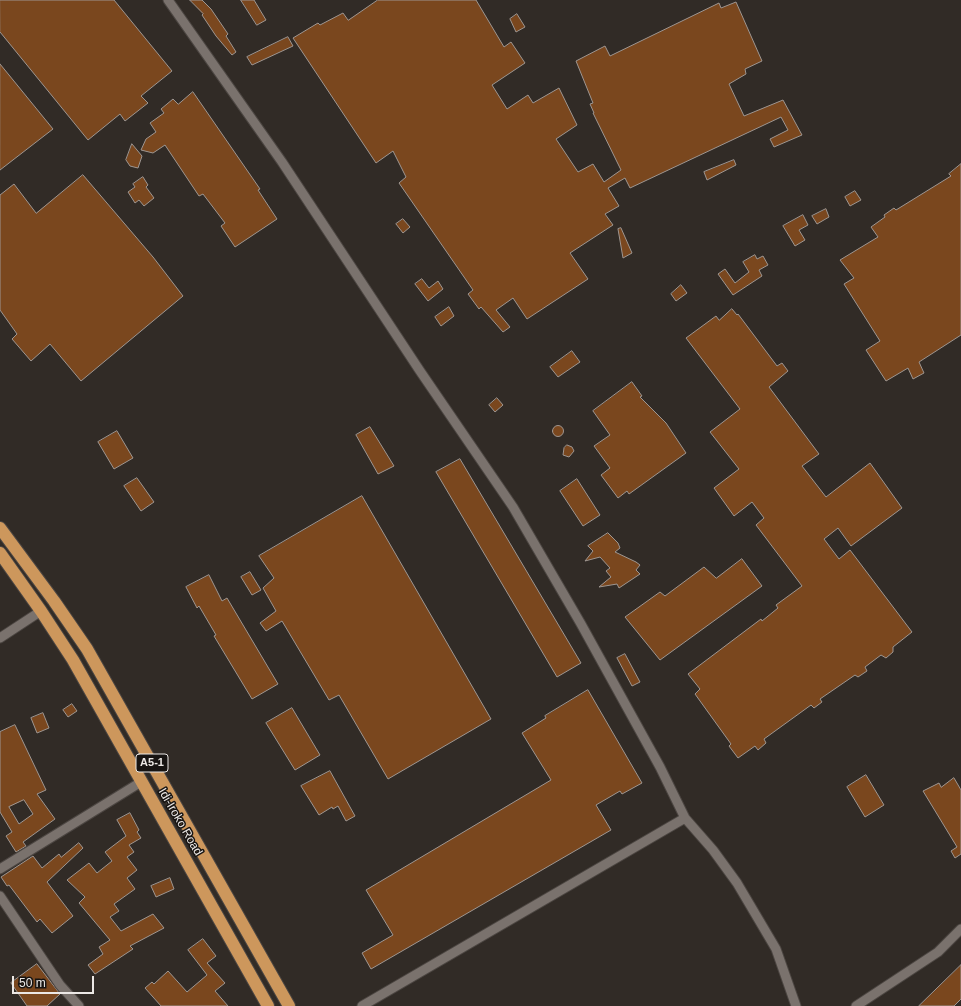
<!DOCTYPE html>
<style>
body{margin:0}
#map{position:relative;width:961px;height:1006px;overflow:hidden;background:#312b26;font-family:Helvetica,sans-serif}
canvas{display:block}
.scale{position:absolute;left:12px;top:976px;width:82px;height:18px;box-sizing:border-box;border:2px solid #ece8e5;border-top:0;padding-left:5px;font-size:12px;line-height:14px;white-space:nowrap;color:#ece8e5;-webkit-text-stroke:3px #171412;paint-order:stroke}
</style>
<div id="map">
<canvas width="961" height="1006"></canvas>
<div class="scale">50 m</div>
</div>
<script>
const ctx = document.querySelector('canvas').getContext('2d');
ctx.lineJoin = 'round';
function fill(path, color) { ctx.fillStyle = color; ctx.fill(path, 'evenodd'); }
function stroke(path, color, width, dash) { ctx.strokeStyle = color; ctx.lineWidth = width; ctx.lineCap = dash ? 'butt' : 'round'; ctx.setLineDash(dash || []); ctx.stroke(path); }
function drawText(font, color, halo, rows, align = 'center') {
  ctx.font = font + ' Helvetica,sans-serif'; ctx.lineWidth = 3; ctx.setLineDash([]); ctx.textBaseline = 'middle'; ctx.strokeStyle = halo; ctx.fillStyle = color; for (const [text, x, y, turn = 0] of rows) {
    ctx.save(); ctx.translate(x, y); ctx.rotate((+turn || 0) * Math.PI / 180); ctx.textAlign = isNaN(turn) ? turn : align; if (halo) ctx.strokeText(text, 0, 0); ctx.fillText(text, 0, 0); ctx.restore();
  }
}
const building = new Path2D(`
 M0,0H114L172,71L141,96L148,103L125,121L120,114L88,140L0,32Z
 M190,0H202L211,9L228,34L226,36L236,52L232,55L216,36L202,15L203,14Z
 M241,0H254L266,20L257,25Z
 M378,0H476L504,47L511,42L525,63L492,85L507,109L528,95L533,103L559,88L577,125L556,139L578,172L593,164L604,182L621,170L593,113H594L590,104L593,103L576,61L605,46L610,56L719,3L721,8L736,2L762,61L745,69L746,74L729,84L744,116L783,100L802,135L774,147L770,139L788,130L781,117L630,188L625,178L608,188L619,206L605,214L613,225L570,253L588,279L527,319L513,298L496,310L510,327L503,332L481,307L479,309L468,294L473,290L399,183L406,177L393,151L376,163L293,38L318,23L320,25L343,13L348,20Z
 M517,14L525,27L516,32L510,19Z
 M288,37L293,46L252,65L247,57Z
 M0,64L53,129L0,170Z
 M193,92L260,189L258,190L277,219L235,247L221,226L225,223L203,194L199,196L165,145L153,153L141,150L146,139L156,132L150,123L164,113L161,109L173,99L178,104Z
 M132,144L142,156L138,168L130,166L126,160Z
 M734,160L736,165L707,180L704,172Z
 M961,164V335L919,362L924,373L913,379L908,368L886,381L866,350L880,341L844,284L854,278L840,260L878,237L871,227L885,217L884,215L894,208L896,210L951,176L949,174Z
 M83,175L153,257L183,296L81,381L50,344L31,361L12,339L17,334L0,310V195L14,184L36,213Z
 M143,177L148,185L146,187L154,198L144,206L139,200L135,203L128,192L135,187L133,184Z
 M855,191L861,200L850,206L845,197Z
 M826,209L829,217L817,224L812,216Z
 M803,215L808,225L799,230L805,240L795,246L783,226Z
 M403,219L410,227L403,233L396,224Z
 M621,228L632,253L623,258L618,229Z
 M755,255L757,259L763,256L768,265L759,270L762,276L733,295L718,274L725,269L735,283L749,272L743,262Z
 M422,279L429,288L438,281L443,289L428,301L415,284Z
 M681,285L687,293L676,301L671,294Z
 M449,307L454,316L441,326L435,317Z
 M732,309L737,315L738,314L777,366L782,363L788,371L769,387L819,454L802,466L826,497L870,463L902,508L851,546L838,528L824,539L839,559L850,550L912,632L893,647V652L886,658L881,655L865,667L867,671L858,677L855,675L820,699L822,702L814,708L811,705L764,739L766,743L758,750L755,746L738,758L729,746L731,744L695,694L700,689L688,674L761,619L762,621L778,608L776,605L802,586L756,525L764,518L752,502L734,516L714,488L739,469L710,432L740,409L686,338L716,316L719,320Z
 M572,351L580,362L558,377L550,367Z
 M632,382L642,396L640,397L666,423L686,453L629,494L627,491L618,498L601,475L610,468L594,446L610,435L593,411Z
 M497,398L503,405L495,412L489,405Z
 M552.5 431a5.5 5.5 0 1 1 11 0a5.5 5.5 0 1 1-11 0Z
 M370,427L394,466L378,474L356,435Z
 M117,431L133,458L114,469L98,442Z
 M567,445L572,447L574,451L569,457L563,455L564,448Z
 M460,459L581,663L557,677L436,472Z
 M137,478L154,502L141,511L124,486Z
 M577,479L600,515L583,526L560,491Z
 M362,496L491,719L388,779L339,695L329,700L282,621L266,631L260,623L276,611L263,588L274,578L259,556Z
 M608,533L618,543L620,548L615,552L636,562L640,565L636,570L640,574L619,588L617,584L599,587L611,577L606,571L610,568L600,557L585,561L593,551L588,546Z
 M742,559L762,586L660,660L625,617L660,592L665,596L704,567L716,578Z
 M250,572L261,590L252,595L241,577Z
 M209,575L222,601L227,598L278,684L252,699L214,636L216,635L199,606L197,608L186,587Z
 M625,654L640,682L632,686L617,658Z
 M588,690L642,783L622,794L620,791L596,805L611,830L371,969L362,953L393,935L366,890L551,780L522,733L546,718L545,716Z
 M72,704L77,711L68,717L63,710Z
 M292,708L320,755L295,770L266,723Z
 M43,713L49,728L37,733L31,718Z
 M15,725L46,790L37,794L55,819L23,842L26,846L16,852L6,836L12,832L0,812V732ZM24,800L33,814L19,824L9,807Z
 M330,771L355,816L346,821L338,806L333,809L332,807L319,815L301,786Z
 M866,775L884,805L865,817L847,787Z
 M954,778L961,790V854L955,858L951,851L957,847L923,791L939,783L941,787Z
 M130,813L139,830L137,832L141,838L129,845L134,852L127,857L137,870L127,878L135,889L114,904L119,911L110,917L121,931L153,914L164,928L130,946L133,949L95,974L88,965L103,954L99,947L110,940L79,903L85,897L67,880L89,863L97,873L112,861L105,852L126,836L117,820Z
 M79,843L83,848L47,882L73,916L52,933L40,919L37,922L9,885L7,886L1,877L33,856L42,868L59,854L61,857Z
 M170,878L174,889L156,897L151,886Z
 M203,939L216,956L207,963L225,983L215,991L228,1006H161L145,988L152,982L154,984L168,971L187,992L207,975L188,950Z
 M37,964L60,994L47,1006H27L11,983Z
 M961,965V999L954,1006H919Z`);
const street = new Path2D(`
 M168,0L282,162L420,371L513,507L581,624L660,767L685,818L713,850L737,883L776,949L796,1006
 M0,638L41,611
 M0,869L141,782
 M0,896L60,985L79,1006
 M362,1006L685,818
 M856,1006L938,952L961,929`);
const highway = new Path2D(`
 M0,528L54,601L87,649L289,1006
 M0,553L41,611L73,660L268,1006`);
const shields = [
 [152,763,32]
];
const shieldNames = [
 ["A5-1",152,763]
];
const streetNames = [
 ["Idi-Iroko Road",180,822,60]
];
fill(building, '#7a471e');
stroke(building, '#9e9691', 1);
stroke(street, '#4c4642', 11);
stroke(highway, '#4c4642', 14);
stroke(street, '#7a726d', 9);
stroke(highway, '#cd975c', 12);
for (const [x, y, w] of shields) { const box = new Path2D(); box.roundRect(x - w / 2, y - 9, w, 18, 3); ctx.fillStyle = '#171412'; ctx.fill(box); stroke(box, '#ece8e5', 1); }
drawText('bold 11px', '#ece8e5', null, shieldNames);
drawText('12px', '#ece8e5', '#171412', streetNames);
</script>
